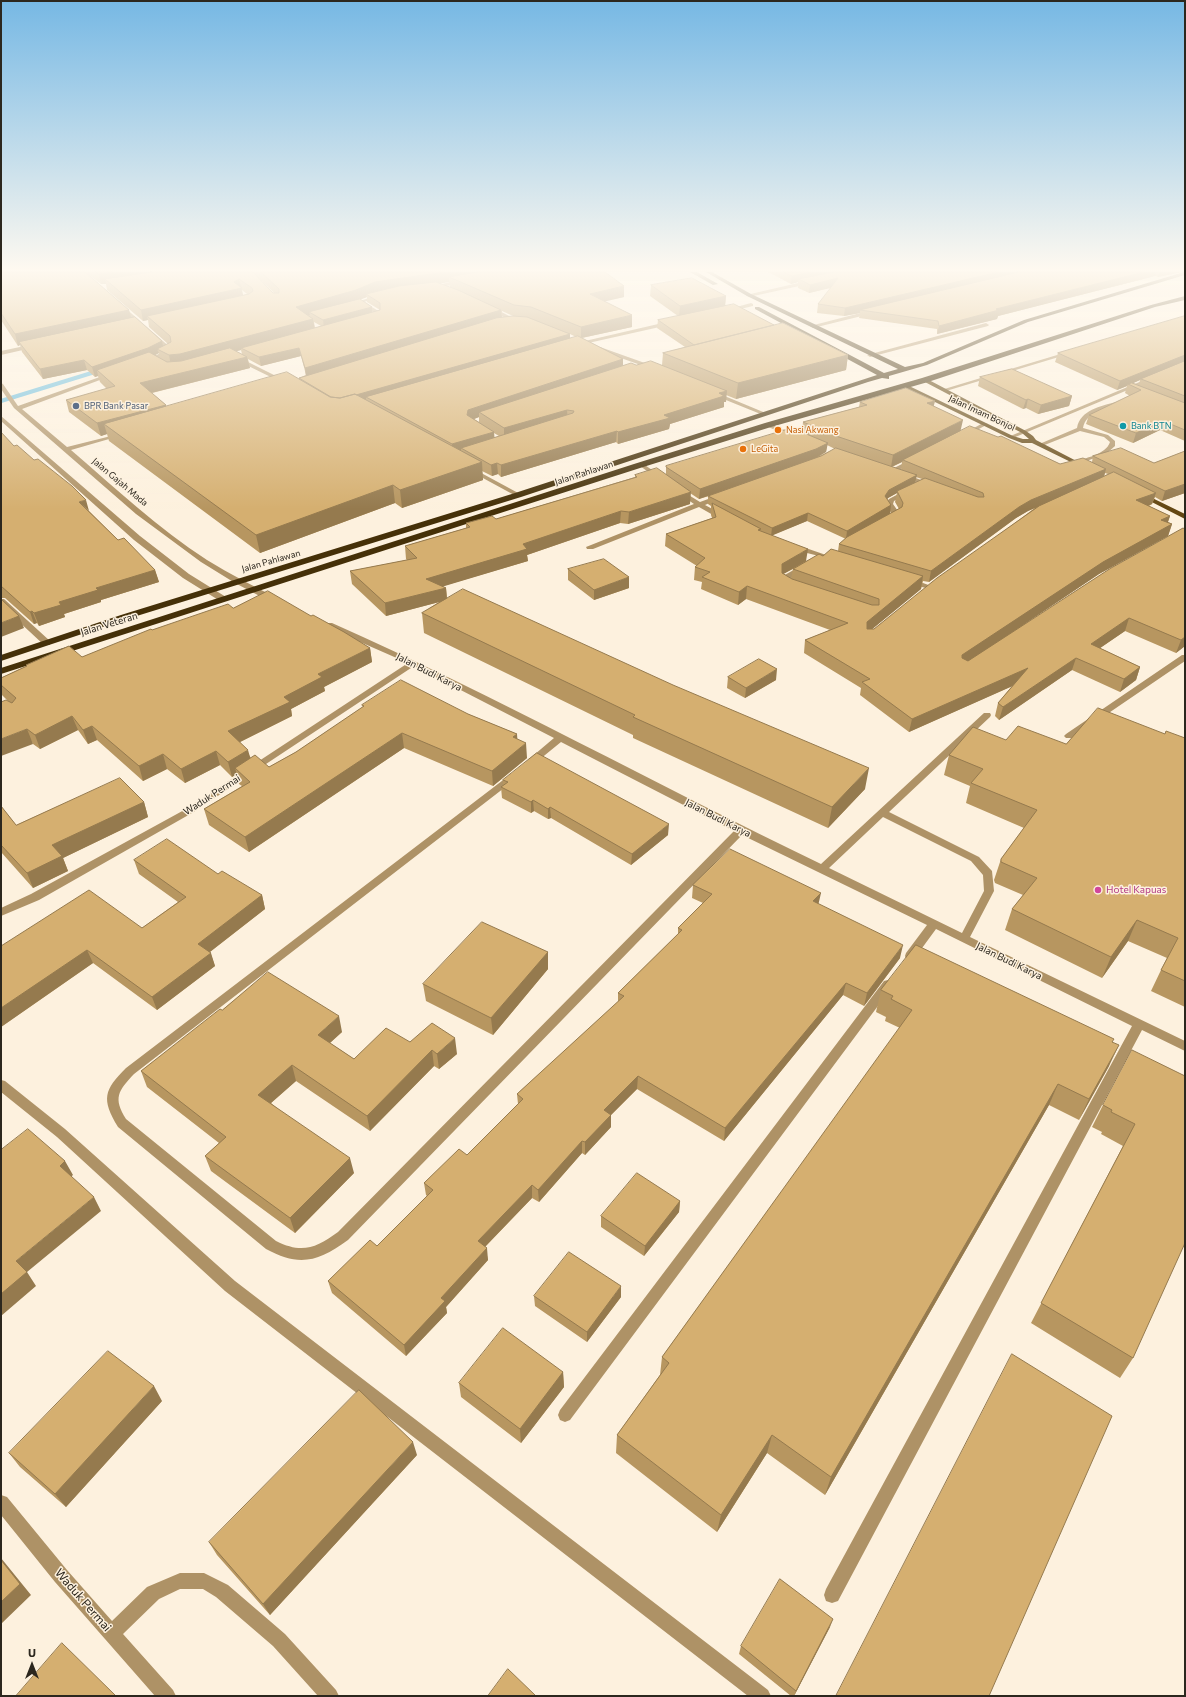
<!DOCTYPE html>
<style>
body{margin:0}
#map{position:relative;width:1186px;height:1697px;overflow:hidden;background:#fdf1de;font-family:Commissioner,sans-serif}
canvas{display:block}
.frame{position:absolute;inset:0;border:2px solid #2c271e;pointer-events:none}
.north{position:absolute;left:12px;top:1645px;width:40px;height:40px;-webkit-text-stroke:3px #fdf1de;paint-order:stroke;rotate:0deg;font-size:11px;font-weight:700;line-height:16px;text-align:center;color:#2c271e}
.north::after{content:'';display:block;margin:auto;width:14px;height:18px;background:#2c271e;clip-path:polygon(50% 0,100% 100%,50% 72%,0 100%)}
</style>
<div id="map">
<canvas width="1186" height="1697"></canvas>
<div class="frame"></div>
<div class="north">U</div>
</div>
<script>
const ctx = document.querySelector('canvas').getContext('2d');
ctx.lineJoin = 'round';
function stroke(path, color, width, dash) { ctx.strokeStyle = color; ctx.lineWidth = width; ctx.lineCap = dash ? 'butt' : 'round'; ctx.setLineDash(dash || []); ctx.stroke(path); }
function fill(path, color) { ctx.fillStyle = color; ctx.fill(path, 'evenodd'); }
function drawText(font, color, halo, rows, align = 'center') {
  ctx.font = font + ' Commissioner,sans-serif'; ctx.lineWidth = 3; ctx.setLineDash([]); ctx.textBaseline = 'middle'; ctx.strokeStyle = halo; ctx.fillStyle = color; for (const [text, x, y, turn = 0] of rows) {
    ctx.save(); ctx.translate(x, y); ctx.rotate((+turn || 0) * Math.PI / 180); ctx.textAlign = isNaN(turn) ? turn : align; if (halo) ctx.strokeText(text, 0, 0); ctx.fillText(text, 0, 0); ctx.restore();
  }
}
const stream = new Path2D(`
 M1,401L98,371`);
const minor = new Path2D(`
 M463,279L465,282L432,289L429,287Z
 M811,280L813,283L749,297L746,295Z
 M378,295L383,296L364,302L380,312L382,316L369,320V318L376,315V314L357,302Z
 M751,303L753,304V306L728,312L725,310Z
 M119,306H123L172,349L170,354L148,363H144V361L167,350L119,308Z
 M490,306L515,319L516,320L511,321L488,309L487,308Z
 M872,310L874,311V313L813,328L810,326Z
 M671,321L673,322V324L575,346L572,344Z
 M986,323L989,325L988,326L870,357L867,355Z
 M34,344L36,345V347L1,355V351Z
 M600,347L656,367L657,368L652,369L598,350L597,349Z
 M1067,352L1072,353L946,391L941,390Z
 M234,357H238L288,382L283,383L234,359Z
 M111,373L116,374L22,409L67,447L123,433V435L71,450C115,488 158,528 207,560C230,574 253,586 277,598V602H271L235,583L201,562L136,514L14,408L1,389V383L3,384L18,406Z
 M1149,378L1154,379L1013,438L1008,437Z
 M711,392H715L768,414L763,415L711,394Z
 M1116,402L1119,404L1118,405C1105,409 1086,412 1083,428L1108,435L1115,441V446L1106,454L1078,464H1074V462C1084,458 1106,455 1110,442L1104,437L1080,431L1042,446L1037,445L1077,428C1080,410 1101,406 1116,402Z
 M1,416L140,536L189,574L226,597V601H220L183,578L134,540L1,421Z
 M768,423L796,435L797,436L792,437L766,426V424Z
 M983,423L988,424L968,435L963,434Z
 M912,459L917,460L897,471L921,480L924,485L894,501L893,504L900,514L891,522H885V518L892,514L885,504L889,499L917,484L916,482L888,471Z
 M642,463L662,477V479H658L640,466V464Z
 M472,468L520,494L521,495L516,496L470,471V469Z
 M678,491H682L700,502L719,495H723V497L705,505L727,517L720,519L699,507L593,549H587L586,547L694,504L678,493Z
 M791,545H797L829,556L788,580L792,585L788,587L780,582L781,577L819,556L791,549Z
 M906,579H912L934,587L933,589H930L906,583Z
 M1,599H4L50,641V645H44L1,605Z
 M326,623H332C498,697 657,785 821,864L984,713H990L991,715L990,717L889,812L979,857L992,871L994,891L970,937L1185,1041V1051L1142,1030L838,1601L832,1603L826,1601L824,1595L826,1589L1132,1026L936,929L914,959H906L905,956L906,953L927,925L742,835L348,1240C318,1262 299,1267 266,1249L118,1127C101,1099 104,1090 126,1068L511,774H517L519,776L517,778L134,1074C118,1091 113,1098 126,1119L276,1241C302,1254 316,1248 338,1232L734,831L561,742L534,764H528L526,762L528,760L554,738L414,666L192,813L39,900L1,916V908L31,894L186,809L408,663L326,627ZM883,817L971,861L983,875L984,891L962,933L829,868Z
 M1182,655H1185V661L1072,738H1066L1064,736L1066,734Z
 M888,980L892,981L894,984L892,987L570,1420L565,1422L560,1420L558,1415L560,1410L884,981Z
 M1,1080L5,1081L65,1129L235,1281L768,1690L771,1696H748L225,1291L57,1137L1,1092Z
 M1,1495L7,1497L67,1570L112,1621L147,1587L180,1573H204L228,1585L285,1634L336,1690L339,1696H318L273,1646L216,1597L203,1589H180L159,1599L123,1634L173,1690L176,1696H155L55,1582L1,1515Z`);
const major = new Path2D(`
 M923,379H927L1026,431L1033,436L1036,440L1088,467L1083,468L1032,443H1022L1009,438L900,385L905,384L1013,436L1023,439H1029L1022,433L923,381Z
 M1140,494H1144L1185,514V519L1140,496Z`);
const highway = new Path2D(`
 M690,272H697L718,284L713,285Z
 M706,272H712L751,294L905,367L923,363L1024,320L1184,272L1185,275L1028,322L927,365L889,376V379L882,378L868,382L521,497L127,619L1,661V655L121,615L515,493L877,375L755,309V307H759L884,373L898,369L747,296Z
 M1185,296V300L1155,307L928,382L771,427L640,468L1,674V668L634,464L765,423L922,378L1151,305Z`);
const wall = new Path2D(`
 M1,272H253L273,293H274L253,272H605L624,297L604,301L632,327L582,338L623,359V365H662L663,353L685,347L657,328L658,320L678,316L650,296L651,285L726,296L725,305L774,325L848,355L846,370L736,399L726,395V402H724V407L670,424L669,429L618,444L616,442L501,477L498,474L492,476L482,471L483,480L402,508L395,503L260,553L109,441L107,434L101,436L69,412L66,400L107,389L100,382L98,376L95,377L87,370L43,379L22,352L20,345L18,346L1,320ZM89,275L101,284H106L107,290L143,321L148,320L149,327L168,344L163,346L162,341L131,318L129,310ZM449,282L450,287L440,283ZM242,290L247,294L243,295ZM367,297V302L380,310L372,313L360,299ZM502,311L513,316L502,317ZM314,322L321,326L315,328ZM570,334L574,336L577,337L570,338ZM241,350L242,354L236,351ZM159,353L160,358L155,355ZM301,356L306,375L299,378V379L166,407V405L152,393L250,368L248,359L261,366ZM479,417V422L474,419ZM494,433L499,436L494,438Z
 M768,272H1182L1158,277L1155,276L998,316L997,319L937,334V329L859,318L860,313L844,316L817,313L818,304L831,288L809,293L798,288V282L791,284Z
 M1185,316V441L1160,430L1133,443L1086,424L1089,415L1130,396L1125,393L1127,386L1117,390L1055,362L1058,353ZM1140,380L1139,385L1133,383Z
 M980,377L1072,396L1069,406L1038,414L1026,408L1023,409L978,386Z
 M935,401L933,406L961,431L1060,464L1092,462L1093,456L1154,463L1185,451V493L1162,501L1155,497L1152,504L1149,506L1170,516L1168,522L1172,524L1168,536L1099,574L1023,625L1185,529V646L1176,653L1125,631L1100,648L1140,667L1136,680L1120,692L1072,670L999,720L995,716L998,703L1012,686L909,732L860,695L861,688L804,653L805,640L830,630L746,599L738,605L701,589L702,582L694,580L695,567L697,566L665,546L666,534L712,518L711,515V506L708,504V496L719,493L699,499L690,493V504L628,524L620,523L527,555L528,561L443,586L446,588L447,598L865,789L828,828L633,738V735L424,633L422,613L439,602L386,616L352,584L350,571L407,560L406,559L405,546L466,528V523L496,519L635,477V475L666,474V466L802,432L803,422L859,407L860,402ZM827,445L835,449L819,456L826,452ZM902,462L901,470L892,467ZM1105,473L1108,474L1104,476ZM916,477L922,479L915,483ZM897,493L895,502L899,509L873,523L890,514L891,505L887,499L888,498ZM1036,507L874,629H872L921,589L923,581L929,582L1016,518L1028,511ZM807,521L846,539L839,544L838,551L806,561L772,535ZM793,569L791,579L783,574Z
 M1,432L14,446L89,511L118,540L155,570L159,582L101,600V602L64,614L65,617L39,626L37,623L34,624L5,598H1Z
 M568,569L629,588L594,600L568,580Z
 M233,608L311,616L370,648L372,662L324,687L325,691L291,709L292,716L240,742L251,758L269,767L296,752L363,707L362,705L468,714L517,734V739L527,758L493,786L404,748L249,852L209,825L204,809L242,786L239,784L237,774L232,777L220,765L185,783L167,769L143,781L97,740L88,744L78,730L40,749L33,744L10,703L1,694V678L26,666V665L82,657L152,630Z
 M728,677L776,680L745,698L727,688Z
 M1165,734L1185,738V1007L1151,991L1161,970L1167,958L1128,941L1102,978L1005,930L1012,909L1023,895L995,883L994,880L1001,859L1024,828L966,803L970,786L944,775L949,755L1006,740L1066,744Z
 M503,780L668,835L631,865L551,818L548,819L534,811L531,813L502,798L501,787L503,785Z
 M144,802L148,817L63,858L68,871L33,888L1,852V806L16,825Z
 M134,860L218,874L262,895L265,909L210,952L215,966L157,1010L93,963L1,1027V946L142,928L178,902L139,874Z
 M693,885L819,904L900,958L864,1006L843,995L724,1141L637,1089L611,1115V1127L585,1155L582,1153L539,1202L532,1198L485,1247L488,1260L446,1307L447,1313L406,1356L332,1293L328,1281L377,1246L427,1196L426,1195L424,1183L467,1155L518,1104L517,1094L618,1002V993L678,934V928L703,903L692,898Z
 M548,952V969L493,1035L426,1001L423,984Z
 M881,990L1113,1042L1109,1066L1079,1120L1049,1105L825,1495L767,1453L717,1532L616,1453L617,1435L660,1375L662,1357L900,1028L885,1021L886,1017L876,1012Z
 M222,1010L342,1032L330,1043L354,1059L410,1042L457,1054L439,1069L434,1066L370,1131L296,1081L271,1103L354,1173L295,1233L211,1171L205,1156L219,1143L147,1087L141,1071Z
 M1185,1076L1133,1358L1120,1378L1031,1323L1123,1146L1101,1134L1102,1132L1092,1127L1103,1105Z
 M680,1201L679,1212L644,1256L601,1227V1216Z
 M534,1296L621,1297L587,1342L535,1306Z
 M563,1372L564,1387L521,1443L461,1397L459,1383Z
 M162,1401L66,1507L20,1467L9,1453Z
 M417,1455L270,1615L217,1555L209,1542Z
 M830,1627L794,1696H791L739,1654L741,1646Z`);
const shadedWall = new Path2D(`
 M116,272H200L105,279L106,284H101L99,274Z
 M445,272H519L449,277V282L366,294L367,297L357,301L309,312L310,315L298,318L296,307L375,282Z
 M811,272H848L799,279L798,282L791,284L792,276Z
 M999,272H1032L860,310V313L844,316L845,308Z
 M1144,272H1156L1155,276L998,316L997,319L937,334L939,326L996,309Z
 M1159,272H1182L1158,277Z
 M838,278L837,286L809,293L810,285Z
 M239,279L244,299L147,316L148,320L143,321L141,310L234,282Z
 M624,286V297L590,305V294Z
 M726,296L725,307L679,317L680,306Z
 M372,307V314L324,328L323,320Z
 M129,310L132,321L19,342L20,345L18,346L15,334Z
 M501,310L502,318L306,377L305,368Z
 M632,315V327L581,338V327Z
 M313,319L315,330L241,348V350L183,366H171L169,355Z
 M570,334V342L366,397V401L341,399Z
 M162,341L164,351L157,349L159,353L150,358L97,370L98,376L95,377L92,367Z
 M299,348L301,356L261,366L259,357Z
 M848,355L846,370L736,399L738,383Z
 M1185,355V363L1141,379L1140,380L1129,385L1128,384L1127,386L1117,390L1120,381Z
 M247,357L250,368L143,395L140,383Z
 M623,359V369L479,412V417L469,421L467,415L468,410Z
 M84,360L87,370L43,379L40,369Z
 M727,391L726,402H724V407L670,424L669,429L618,444V432L719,393Z
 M1072,396L1069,406L1038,414L1041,405Z
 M1028,399L1026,408L1023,409L1026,400Z
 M935,401L932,413L927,403Z
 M166,405L168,417L104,424L107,434L101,436L97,423Z
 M567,410L568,421L504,439V428Z
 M963,420L960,433L903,460L902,462L891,467L893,455Z
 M1163,421L1160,430L1133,443L1136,433Z
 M617,431L616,442L501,477V465Z
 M494,432L495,443L461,448V453L453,455L452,444Z
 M828,443L826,452L814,459L699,499L700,489Z
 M482,462L483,480L402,508L400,490Z
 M497,463L498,474L492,476L491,465Z
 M1106,469L1103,480L1028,511L1016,518L929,582L931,571L1019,507L1031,500Z
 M917,475L915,483L897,491V493L888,498L884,504L885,496L889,490Z
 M1185,484V493L1162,501L1165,491Z
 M393,485L395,503L260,553L256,535Z
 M691,492L690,504L628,524L629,512Z
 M1156,493L1152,504L1132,512L1136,500Z
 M86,500L89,511L79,502Z
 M891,505L890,514L846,539L847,531Z
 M621,511L620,523L527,555L528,561L428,591L426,579L523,544Z
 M808,513L807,521L771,536L772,528Z
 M1170,516L1166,527L1172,524L1168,536L1099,574L959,668L962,655L1161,520Z
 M808,549L806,561L780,576L782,564Z
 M155,570L159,582L101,600V602L64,614L65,617L39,626L34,613L59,602L96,588Z
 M923,576L921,589L865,635L867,622Z
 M629,577V588L594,600V590Z
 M747,586L746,599L738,605L739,592Z
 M446,588L447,600L386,616L385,603Z
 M32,611L37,623L34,624L30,612Z
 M19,616L24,628L1,637V623Z
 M1129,618L1125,631L1087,657L1091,644Z
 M1185,637V646L1176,653L1181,640Z
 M370,648L372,662L324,687L325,691L291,709L292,716L232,746L228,731L284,697L318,674Z
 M1076,658L1072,670L999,720L1003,707Z
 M1140,667L1136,680L1120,692L1124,679Z
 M1028,668L1024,681L909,732L912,719Z
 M777,669L776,680L745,698L746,688Z
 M72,716L78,730L40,749L35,735Z
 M92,726L97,740L88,744L83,730Z
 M27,729L33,744L1,756V739Z
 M402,733L404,748L249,852L245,837Z
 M517,734L518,749L513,737Z
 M526,743L527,758L493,786L492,771Z
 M248,750L252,764L235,768L237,774L232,777L228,762Z
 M216,751L220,765L185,783L181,769Z
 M163,754L167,769L143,781L139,766Z
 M869,768L865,789L828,828L832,807Z
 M533,800L534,811L531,813V802Z
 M144,802L148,817L63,858L68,871L33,888L27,873L52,845Z
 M550,807L551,818L548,819V809Z
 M669,824L668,835L631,865L632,854Z
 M821,893L818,906L813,901Z
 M262,895L265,909L202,958L198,944Z
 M1137,920L1128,941L1102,978L1111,957Z
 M903,945L900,958L864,1006L867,993Z
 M87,950L93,963L1,1027V1008Z
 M548,952V969L493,1035L491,1018Z
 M211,953L215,966L157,1010L152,997Z
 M846,983L843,995L724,1141L725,1128Z
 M339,1016L342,1032L322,1050L318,1035Z
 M455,1038L457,1054L439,1069L437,1054Z
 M1119,1045L1109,1066L1079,1120L1089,1099Z
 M432,1050L434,1066L370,1131L367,1116Z
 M292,1065L296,1081L263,1110L258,1095Z
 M638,1076L637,1089L611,1115V1127L585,1155V1142L604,1110Z
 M1058,1084L1049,1105L825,1495L831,1477Z
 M582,1141V1153L539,1202L538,1190Z
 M350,1158L354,1173L295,1233L290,1218Z
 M65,1161L73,1175L67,1180L60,1166Z
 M532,1185V1198L479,1253L478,1241Z
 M94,1197L101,1211L27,1272L36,1286L1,1316V1294L16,1261Z
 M680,1201L679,1212L644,1256L645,1246Z
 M487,1248L488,1260L446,1307L447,1313L406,1356L404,1345L441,1298Z
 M621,1286V1297L587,1342V1332Z
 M563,1372L564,1387L521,1443L520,1429Z
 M154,1386L162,1401L66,1507L55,1494Z
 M772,1435L767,1453L717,1532L721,1515Z
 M413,1442L417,1455L270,1615L263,1604Z
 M1,1558L31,1595L1,1624Z
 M833,1619L830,1627L794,1696L796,1691Z`);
const building = new Path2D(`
 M1,272H85L129,310L15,334L1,313Z
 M96,272H116L99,274Z
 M153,272H253L273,293H279V289L261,272H445L375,282L356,290L296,307L313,319L180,354L169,355L157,349L171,342L170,336L147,316L249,294L253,291L252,288L239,279L234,282L242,288L141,310L105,279Z
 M478,272H605L624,286L590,294L632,315L581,327L531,307L514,305L449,277Z
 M784,272H811L792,276Z
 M834,272H999L845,308L818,304L838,278L810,285L799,279Z
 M1019,272H1144L996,309L999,310L939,326L938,321L860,310Z
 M692,278L726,296L680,306L651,285Z
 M436,282L458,290L501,310L305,368L299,348L259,357L241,348L380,310V303L366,294L399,286Z
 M360,299L372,307L323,320L309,312Z
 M734,304L774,325L694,345L658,320Z
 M513,316L527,317L570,334L356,395L355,394L340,398L331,397L299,378L496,318Z
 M1185,316V355L1120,381L1058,353Z
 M135,317L162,341L148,348L92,367L84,360L40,369L19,342Z
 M783,323L848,355L738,383L663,353Z
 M578,336L623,359L468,410L467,415L494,432L452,444L366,397Z
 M230,348L247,357L140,383L166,405L97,423L66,400L115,386L97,370L149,352L167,362L181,361Z
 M651,361L727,391L719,393L724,396L664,415L670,418L618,432L617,431L501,465L497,463L491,465L461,448L573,413L574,411L567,410L504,428L479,412L631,363L636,365Z
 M1185,361V396L1141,379Z
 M1012,369L1072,396L1041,405L1028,399L1026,400L980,377Z
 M287,372L330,397L340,398L355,394L482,462L400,490L393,485L256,535L104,424Z
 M1132,383L1185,403V430L1163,421L1136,433L1089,415L1141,390L1128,384Z
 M906,388L935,401L927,403L963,420L893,455L839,437L803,422L867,405L860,402Z
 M970,426L998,437L1001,436L1060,464L1083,458L1106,469L1031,500L1019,507L931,571L839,544L847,537L902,507L903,503L897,491L925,478L978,497H984L983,493L903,460Z
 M792,428L828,443L816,449L700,489L666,467V466Z
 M1,432L14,446L17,445L34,460L38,459L72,486L86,500L79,502L118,540L124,538L155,570L96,588L98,590L59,602L61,605L34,613L32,611L30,612L1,586Z
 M836,448L917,475L889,490L885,496L891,505L847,531L808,513L772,528L708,496L821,456Z
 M1121,448L1154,463L1185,451V484L1165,491L1093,456Z
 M657,468L691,492L629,512L621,511L523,544L527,549L426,579L446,588L385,603L350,571L417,558L405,546L470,527L466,523L492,516L496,519L637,477L635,475Z
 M1114,472L1156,493L1136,500L1170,516L1161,520L1172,524L1103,562L962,655V658L968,661L1111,568L1183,528L1185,529V637L1181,640L1129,618L1091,644L1140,667L1124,679L1076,658L1003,707L998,703L1028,668L912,719L862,682L870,679L805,640L848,623L747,586L739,592L702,577L710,572L695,567L705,558L666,534L716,517L712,503L761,529L758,530L808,549L782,564V573L792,579L872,605H879V599L793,569L819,554L823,556L831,549L923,576L867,622V629H874L937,578L1039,506Z
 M604,559L629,577L594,590L568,569Z
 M463,589L673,685L869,768L832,807L633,717L635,715L422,613Z
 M268,591L311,616L313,615L344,632L370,648L318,674L322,677L284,697L290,702L228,731L248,750L228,762L216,751L181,769L163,754L139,766L92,726L83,730L72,716L35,735L27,729L1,739V702L6,700L12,703L16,698L1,685V678L27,666L26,665L69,646L82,657L151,629L152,630L228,604L233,608Z
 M1,599L19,616L1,623Z
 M759,659L777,669L746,688L728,677Z
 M401,680L468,714L517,734L513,737L526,743L492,771L402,733L245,837L204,809L250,782L235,768L255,755L269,767L296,752L364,706L362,705Z
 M1098,708L1165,734L1166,731L1185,738V981L1161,970L1178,938L1137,920L1111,957L1012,909L1037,878L1001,862V859L1037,810L971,783L983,769L949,755L973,727L1006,740L1018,726L1066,744Z
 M537,753L669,824L632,854L550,807L548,809L533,800L531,802L501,787L508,782L503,780Z
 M120,778L144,802L52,845L62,856L27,873L1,845V806L16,825Z
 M167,839L218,874L222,871L262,895L198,944L211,953L152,997L87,950L1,1008V946L89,890L142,928L186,897L134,860Z
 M730,849L821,893L813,901L903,945L867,993L846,983L725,1128L638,1076L604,1110L611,1115L585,1142L582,1141L538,1190L532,1185L478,1241L487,1248L441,1298L445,1301L404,1345L328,1281L370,1240L377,1246L433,1190L424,1183L459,1149L467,1155L523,1099L517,1094L624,996L618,993L682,930L678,928L712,894L693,885Z
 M482,922L548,952L491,1018L423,984Z
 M916,945L1114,1039L1112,1042L1119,1045L1089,1099L1058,1084L831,1477L772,1435L721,1515L617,1435L669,1363L662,1357L912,1010L891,999L893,996L881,990Z
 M268,972L339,1016L318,1035L354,1059L386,1028L410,1042L432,1023L455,1038L437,1054L432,1050L367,1116L292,1065L258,1095L350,1158L290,1218L205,1156L226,1137L141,1071L220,1009L222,1010Z
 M1132,1050L1185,1076V1243L1133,1358L1041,1303L1135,1124L1111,1112L1112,1110L1103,1105Z
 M28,1129L65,1161L60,1166L94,1197L16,1261L27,1272L1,1294V1150Z
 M637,1173L680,1201L645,1246L601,1216Z
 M569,1252L621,1286L587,1332L534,1296Z
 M503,1328L563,1372L520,1429L459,1383Z
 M108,1351L154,1386L55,1494L9,1453Z
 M1012,1354L1112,1416L989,1696H836Z
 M359,1390L413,1442L263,1604L209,1542Z
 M1,1560L20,1584L1,1602Z
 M780,1579L833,1619L796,1691L741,1646Z
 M62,1643L116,1696H16Z
 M508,1669L536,1696H488Z`);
const markers = [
 [76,406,4,"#5c6f8a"],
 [1123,426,4,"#0f9aa8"],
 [778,430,4,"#e8710a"],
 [743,449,4,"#e8710a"],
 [1098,890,4,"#d1479c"]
];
const farServicenames = [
 ["BPR Bank Pasar",84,406]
];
const farStreetnames = [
 ["Jalan Imam Bonjol",982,413,25],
 ["Jalan Pahlawan",584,473,-18],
 ["Jalan Gajah Mada",120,482,40],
 ["Jalan Pahlawan",271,561,-16]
];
const farCulturenames = [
 ["Bank BTN",1131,426]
];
const farFoodnames = [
 ["Nasi Akwang",786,430],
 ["LeGita",751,449]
];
const streetNames = [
 ["Jalan Veteran",109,624,-17],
 ["Jalan Budi Karya",429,672,27],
 ["Waduk Permai",212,795,-33],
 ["Jalan Budi Karya",718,818,27],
 ["Jalan Budi Karya",1009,961,26]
];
const hotelNames = [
 ["Hotel Kapuas",1106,890]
];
const nearStreetnames = [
 ["Waduk Permai",83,1600,49]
];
stroke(stream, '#6bbddd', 4);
fill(minor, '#ae9266');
fill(major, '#644712');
fill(highway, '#453008');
fill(wall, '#b79660');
fill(shadedWall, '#957a4e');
fill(building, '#d5af70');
stroke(building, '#957a4e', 1);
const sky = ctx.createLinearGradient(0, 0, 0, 509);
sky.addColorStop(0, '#76b8e4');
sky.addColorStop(0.53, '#fef9f0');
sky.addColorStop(1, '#fef9f000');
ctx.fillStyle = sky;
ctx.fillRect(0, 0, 1186, 509);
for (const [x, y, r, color] of markers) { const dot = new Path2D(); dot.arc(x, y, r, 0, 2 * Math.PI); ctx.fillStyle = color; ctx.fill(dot); stroke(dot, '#fdf1de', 1.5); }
drawText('9px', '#4e5e75', '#fdf1de', farServicenames, 'left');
drawText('9px', '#2c271e', '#fdf1de', farStreetnames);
drawText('9px', '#0d838f', '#fdf1de', farCulturenames, 'left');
drawText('9px', '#c56008', '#fdf1de', farFoodnames, 'left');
drawText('10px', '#2c271e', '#fdf1de', streetNames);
drawText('10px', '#b23c85', '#fdf1de', hotelNames, 'left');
drawText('12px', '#2c271e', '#fdf1de', nearStreetnames);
</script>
